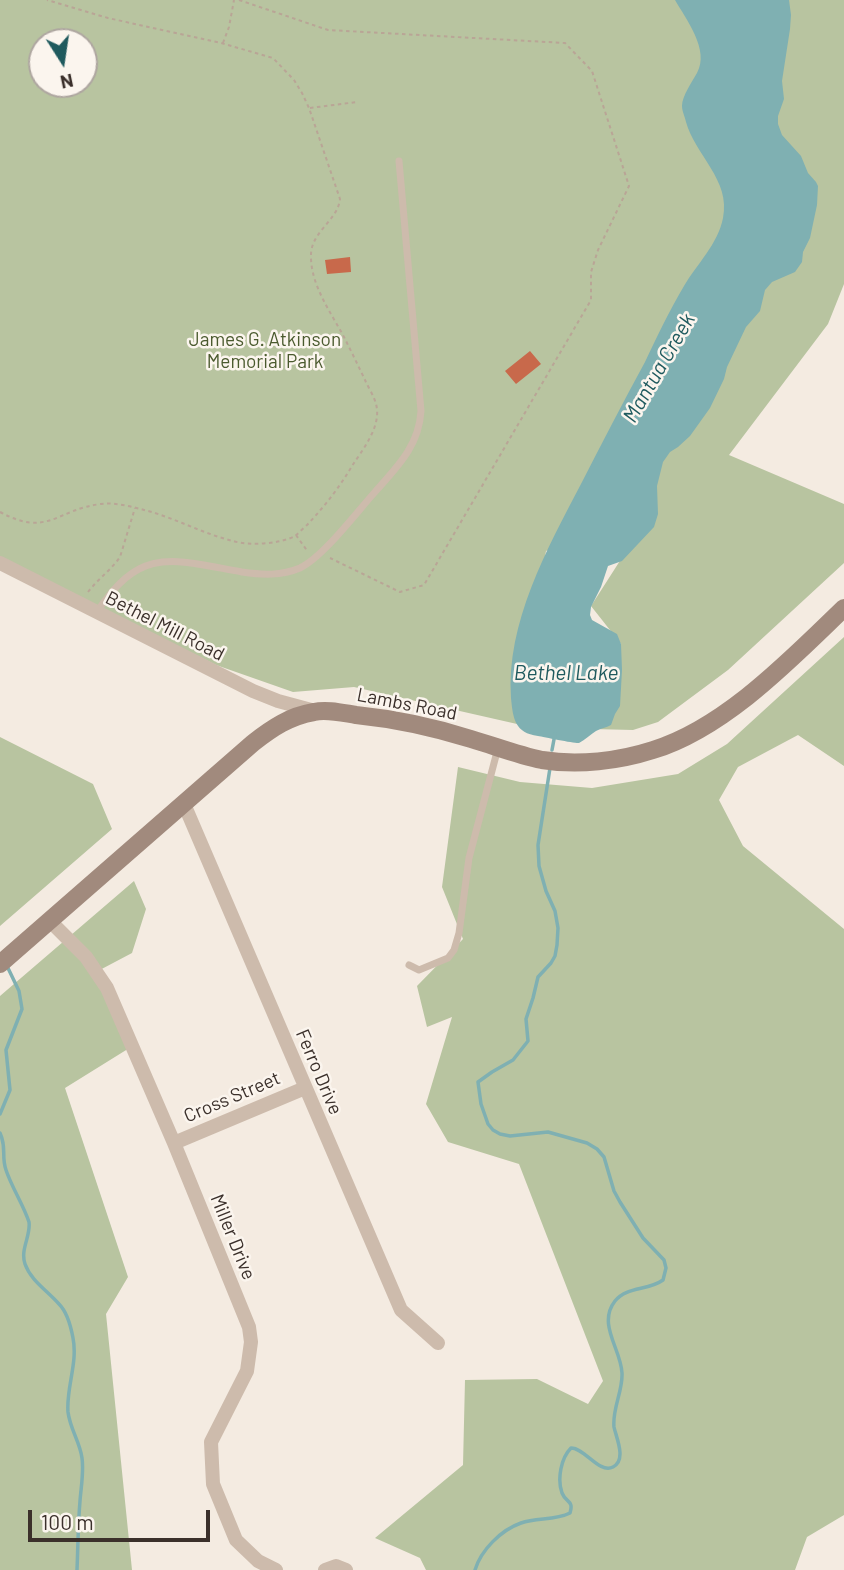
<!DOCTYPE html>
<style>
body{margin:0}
#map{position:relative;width:844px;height:1570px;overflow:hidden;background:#f4ebe1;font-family:Barlow,sans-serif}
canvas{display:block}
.north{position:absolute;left:28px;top:28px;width:70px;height:70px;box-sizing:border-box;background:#fbf5ee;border:2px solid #aea6a0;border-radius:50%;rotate:168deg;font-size:19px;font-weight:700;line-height:28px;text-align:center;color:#3b302b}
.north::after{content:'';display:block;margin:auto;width:24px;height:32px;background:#1f5a5e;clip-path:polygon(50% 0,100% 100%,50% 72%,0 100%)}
.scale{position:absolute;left:28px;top:1510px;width:182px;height:32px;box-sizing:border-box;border:4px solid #3b302b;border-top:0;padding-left:9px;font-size:21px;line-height:24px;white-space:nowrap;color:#3b302b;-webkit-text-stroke:5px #fbf5ee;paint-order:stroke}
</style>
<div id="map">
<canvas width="844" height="1570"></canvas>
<div class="north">N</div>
<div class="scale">100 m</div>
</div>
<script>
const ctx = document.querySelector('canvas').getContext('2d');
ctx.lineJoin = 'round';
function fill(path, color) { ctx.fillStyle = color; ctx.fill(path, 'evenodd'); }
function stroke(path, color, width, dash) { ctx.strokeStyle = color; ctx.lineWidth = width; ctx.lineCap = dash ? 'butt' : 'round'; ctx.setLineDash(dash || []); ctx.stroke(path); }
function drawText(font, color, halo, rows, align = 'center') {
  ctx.font = font + ' Barlow,sans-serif'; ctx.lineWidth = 5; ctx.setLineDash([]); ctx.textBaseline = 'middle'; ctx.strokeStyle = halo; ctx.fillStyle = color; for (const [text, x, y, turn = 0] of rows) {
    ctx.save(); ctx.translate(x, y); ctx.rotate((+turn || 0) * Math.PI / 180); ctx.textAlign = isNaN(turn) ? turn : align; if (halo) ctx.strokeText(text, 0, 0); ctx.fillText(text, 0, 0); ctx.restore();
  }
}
const green = new Path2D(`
 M0,0H844V284L828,324L729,455L844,504V563L728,670L658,722L633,730L592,729L621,644L591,606L657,503L546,551L517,724L354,687L293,692L216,665L0,558ZM42,42H84V84H42Z
 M844,637V766L798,735L738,767L719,800L743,846L844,929V1515L807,1537L795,1570H426L420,1558L375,1538L463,1465L465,1380L537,1379L588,1404L603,1381L519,1164L448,1142L426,1104L452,1017L427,1027L417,986L463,939L442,887L458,767L520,782L592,788L678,774L727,744Z
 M0,737L93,784L112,829L0,926Z
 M134,881L146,909L132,953L96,972L131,1047L65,1088L128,1277L106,1314L132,1570H0V996Z`);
const water = new Path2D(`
 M675,0H789L791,15L790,29L782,81L784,99L778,116V124L782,135L801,156L808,173L816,182L818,186L817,205L810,238L803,252L802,262L795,272L772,282L765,290L760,311L746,327L727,367L724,379L710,408L690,436L678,447L670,452L663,462L657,486L658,514L654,527L622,561L608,566L601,587L591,607L590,615L592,620L617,634L621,644L622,670L620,706L615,714L611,725C606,728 601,728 596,731C591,734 585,740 579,743C577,744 544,737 538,736C515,733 513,719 511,698C506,623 547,549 581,484C602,443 623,402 645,362C657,337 669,311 684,286C697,264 718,244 723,218C731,180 695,155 686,122C685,117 682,111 682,106C682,96 692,82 697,73C710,50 686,19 675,0Z`);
const stream = new Path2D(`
 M552,750L555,734
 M0,1114L10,1090L6,1050L22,1009L19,991L7,966
 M0,1133C7,1148 1,1156 6,1170C12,1188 23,1204 29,1222C31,1236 20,1249 25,1264C31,1281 48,1291 59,1304C67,1312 71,1327 73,1338C78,1363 66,1388 68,1412C70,1429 80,1442 82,1458C84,1472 81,1487 80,1501C78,1524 78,1547 77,1570
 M475,1570C481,1550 501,1530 521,1523C537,1517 554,1521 570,1513C574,1500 566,1503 562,1493C557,1479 561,1458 571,1448C585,1448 599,1474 613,1467C627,1460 616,1437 614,1427C612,1409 623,1391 622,1373C621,1349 597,1324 615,1301C627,1286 648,1291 663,1280L666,1268L664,1260L643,1238L620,1202L614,1191L604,1157L597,1149L587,1143L548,1132L510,1136L500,1134L493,1130L488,1124L481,1104L478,1082L492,1072L513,1060L528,1041L526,1019L533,998L538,977L551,963L555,956L557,945L558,928L555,911L546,891L539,866L538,845L550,768`);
const building = new Path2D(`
 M350,257L351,272L327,274L325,260Z
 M530,351L541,364L516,384L505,371Z`);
const path = new Path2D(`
 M239,0L328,30L565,43L592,71L629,186L598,250L591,272V300L424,585L400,592L330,558
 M223,43L229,27L234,0
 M310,108L357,102
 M0,512C48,538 57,509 101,504C116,502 133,507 148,511C177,519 204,534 233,541C249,546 280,544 295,536C299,533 303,528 307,525C324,507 339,488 352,466C363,449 382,426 376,404C374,396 368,387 365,380C358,365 351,351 344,337C330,311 310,284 311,254C312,231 338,220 340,199L309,108L302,93L294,80L273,58L221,43L108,18L47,0
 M296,535L308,552
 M88,592C98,579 111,570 120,557L135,508`);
const service = new Path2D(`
 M97,612C141,545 173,560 242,572C262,575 281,576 300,568C323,557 356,513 375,492C397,467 419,446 421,411L399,161
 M409,965L419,970L448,958L454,950L459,933L469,858L498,748`);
const minor = new Path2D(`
 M0,563L253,691L278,701L315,711
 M184,804L401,1310L438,1343
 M50,921L86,957L107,988L174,1143L249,1327L251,1342L247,1371L211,1442L213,1484L236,1540L258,1561L276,1570
 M174,1143L305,1088
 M325,1570L336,1566L346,1570`);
const secondary = new Path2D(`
 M0,964L253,743C272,728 290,716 314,712C327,709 343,713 356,715C395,719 433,727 471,739C495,746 518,755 542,760C578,766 619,761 653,750C725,728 791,659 844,608`);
const parkNames = [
 ["James G. Atkinson",265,340],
 ["Memorial Park",265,362]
];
const streetNames = [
 ["Bethel Mill Road",165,626,27],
 ["Lambs Road",407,704,11],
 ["Ferro Drive",319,1072,67],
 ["Cross Street",232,1097,-23],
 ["Miller Drive",233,1237,68]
];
const waterNames = [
 ["Mantua Creek",659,368,-60],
 ["Bethel Lake",566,673]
];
fill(green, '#b8c4a0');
fill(water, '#7fb0b2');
stroke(stream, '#7fb0b2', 3.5);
fill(building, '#c8694b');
stroke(path, '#b9a596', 2, [3.5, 3.5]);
stroke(service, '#cdbbac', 7);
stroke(minor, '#cdbbac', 14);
stroke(secondary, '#a18a7d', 18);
drawText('19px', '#4a5a2e', '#fbf5ee', parkNames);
drawText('19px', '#3b302b', '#fbf5ee', streetNames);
drawText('italic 21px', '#1f5a5e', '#fbf5ee', waterNames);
</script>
